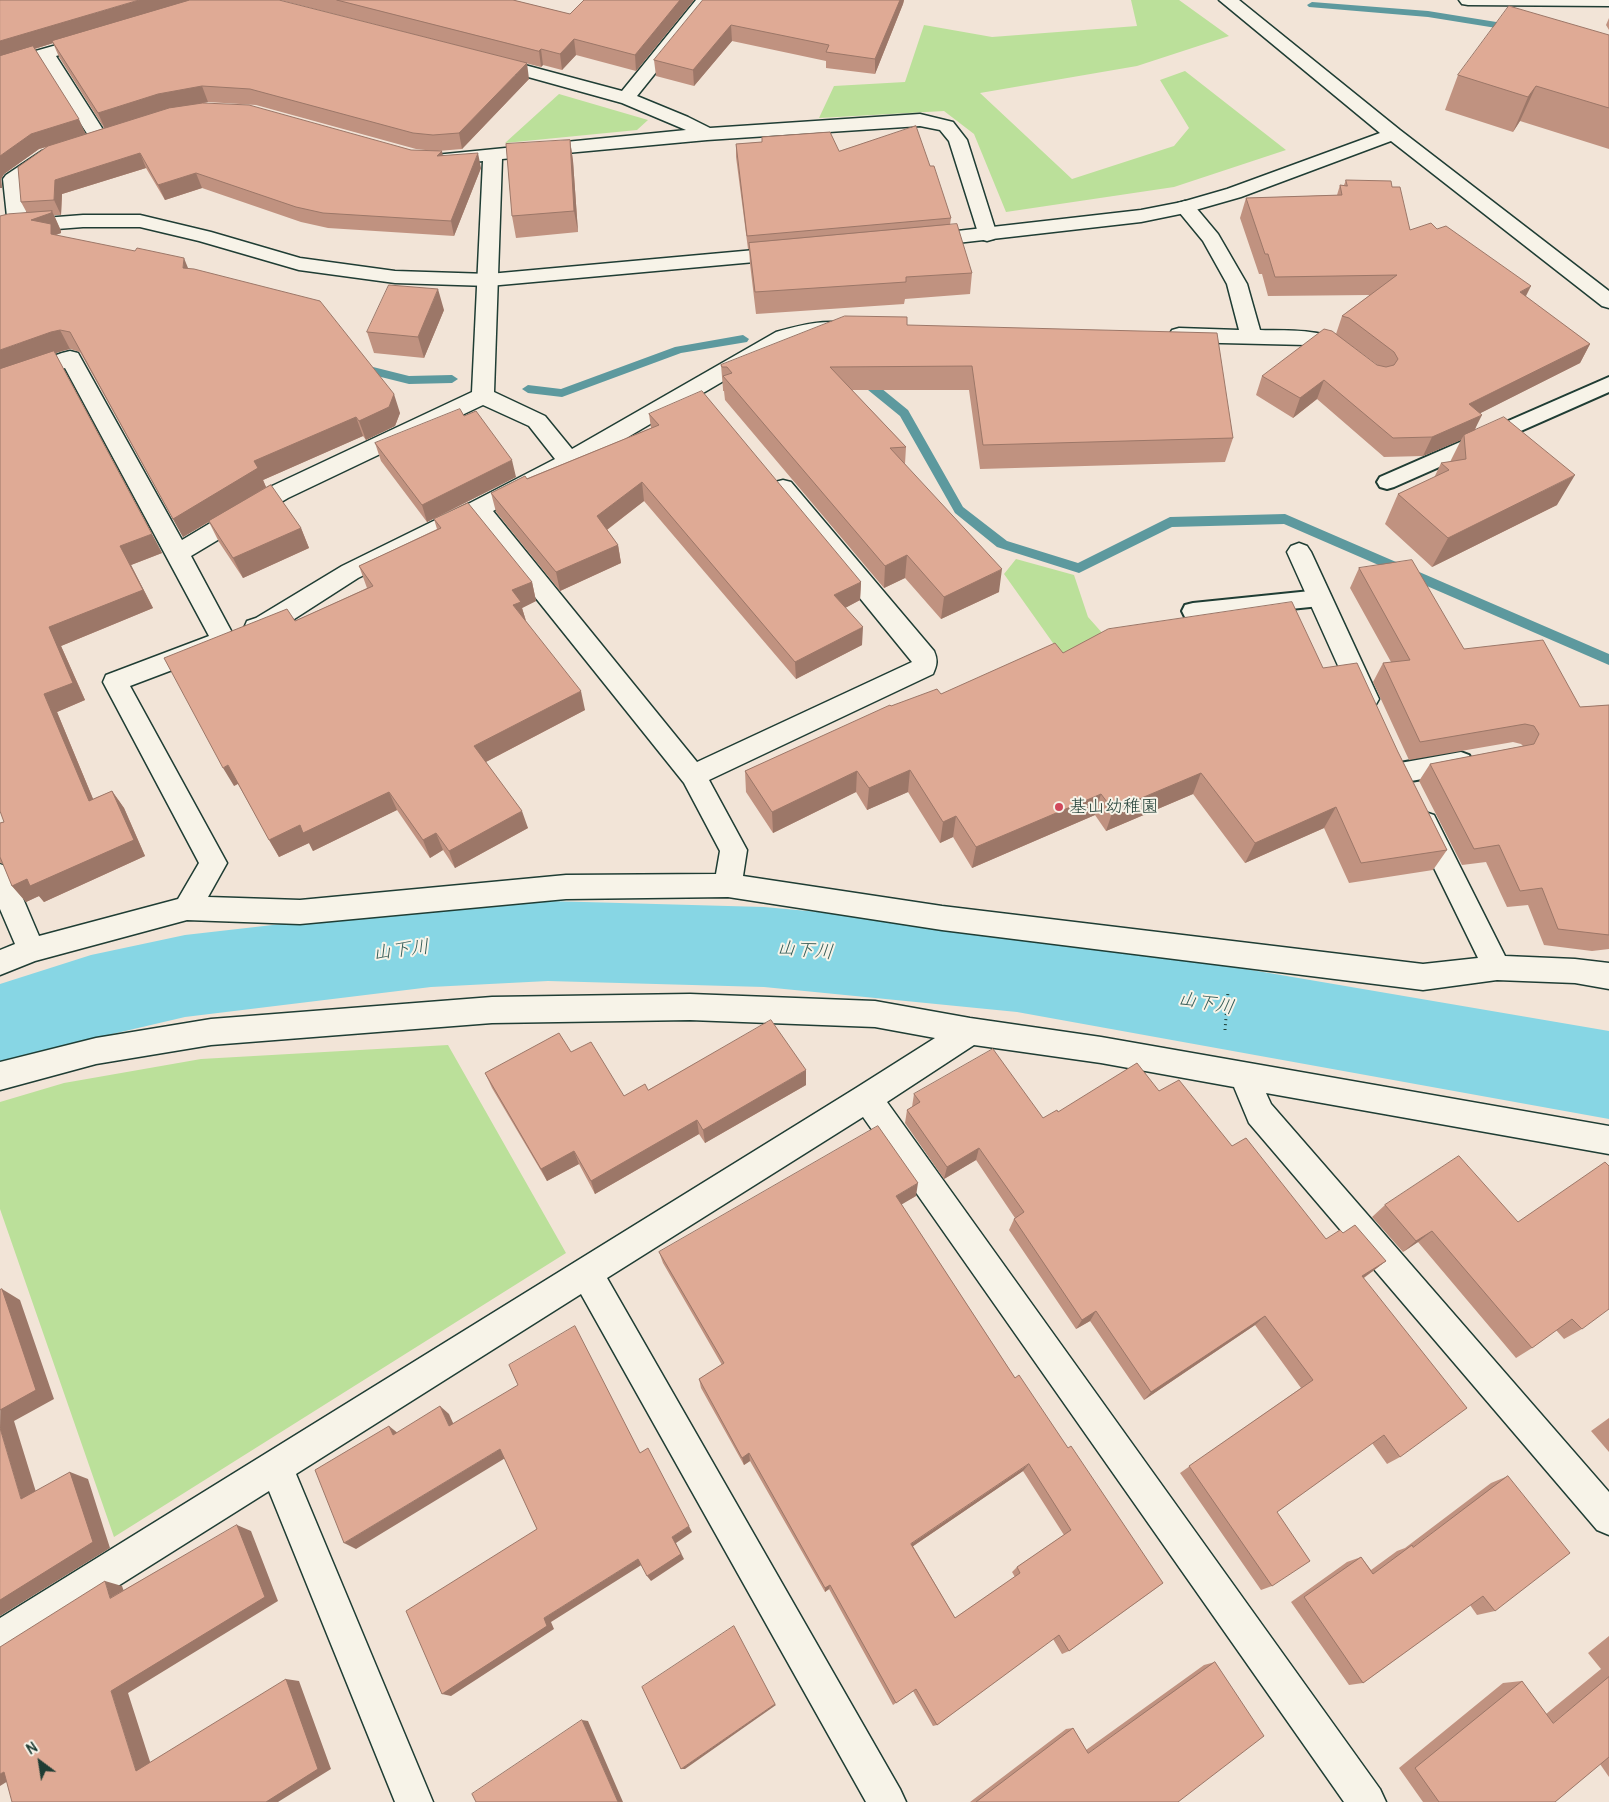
<!DOCTYPE html>
<meta charset="utf-8">
<style>
body{margin:0}
#map{position:relative;width:1609px;height:1802px;overflow:hidden;background:#f2e4d7;font-family:Pangolin,sans-serif}
canvas{display:block}
.north{position:absolute;left:15px;top:1737px;width:50px;height:50px;-webkit-text-stroke:4px #f7f3e8;paint-order:stroke;rotate:329deg;font-size:14px;font-weight:700;line-height:20px;text-align:center;color:#1f3d34}
.north::after{content:'';display:block;margin:auto;width:18px;height:22px;background:#1f3d34;clip-path:polygon(50% 0,100% 100%,50% 72%,0 100%)}
</style>
<div id="map">
<canvas width="1609" height="1802"></canvas>
<div class="north">N</div>
</div>
<script>
const ctx = document.querySelector('canvas').getContext('2d');
ctx.lineJoin = 'round';
function fill(path, color) { ctx.fillStyle = color; ctx.fill(path, 'evenodd'); }
function stroke(path, color, width, dash) { ctx.strokeStyle = color; ctx.lineWidth = width; ctx.lineCap = dash ? 'butt' : 'round'; ctx.setLineDash(dash || []); ctx.stroke(path); }
function drawText(font, color, halo, rows, align = 'center') {
  ctx.font = font + ' Pangolin,"Klee One",sans-serif'; ctx.lineWidth = 4; ctx.setLineDash([]); ctx.textBaseline = 'middle'; ctx.strokeStyle = halo; ctx.fillStyle = color; for (const [text, x, y, turn = 0] of rows) {
    ctx.save(); ctx.translate(x, y); ctx.rotate((+turn || 0) * Math.PI / 180); ctx.textAlign = isNaN(turn) ? turn : align; if (halo) ctx.strokeText(text, 0, 0); ctx.fillText(text, 0, 0); ctx.restore();
  }
}
const green = new Path2D(`
 M1131,0H1179L1229,36L1137,66L980,93L1072,179L1174,146L1189,128L1160,80L1185,71L1286,150L1174,187L1006,212L974,134L944,111L819,118L834,86L905,82L924,25L992,37L1137,26Z
 M559,94L648,120L637,130L505,143Z
 M1016,559L1074,575L1088,617L1168,707L1114,729L1004,574Z
 M448,1045L566,1253L114,1537L0,1209V1102L64,1083L201,1059Z`);
const stream = new Path2D(`
 M1312,2L1428,11L1515,25L1520,28L1515,31L1428,17L1309,7L1307,5Z
 M743,335L749,339L747,342L681,353L562,397L528,393L522,389L528,385L561,389L675,347Z
 M357,363L409,376L452,375L458,379L452,383L409,384L353,370L351,367L353,364Z
 M861,374L865,375L908,410L963,507L1007,541L1078,563L1170,517L1285,514L1609,654V665L1284,524L1172,527L1079,573L997,547L955,513L900,416L857,381L855,378L857,375Z`);
const river = new Path2D(`
 M548,901L764,907L1017,930L1609,1031V1119L1017,1012L764,987L548,981L431,987L185,1017L91,1039L0,1070V984L91,955L185,935L431,907Z`);
const path = new Path2D(`
 M1225,1030L1228,992`);
const service = new Path2D(`
 M1609,377V392L1394,487L1387,489L1380,487L1377,482L1380,477Z
 M1320,590L1328,592L1331,598L1328,604L1320,606L1193,619L1185,617L1182,611L1185,605L1193,603Z
 M1461,752L1469,755L1473,762L1469,769L1461,772L1400,783L1392,780L1388,773L1392,766L1400,763Z`);
const minor = new Path2D(`
 M696,0H714L637,96L688,117L710,128L920,114L953,122L967,140L997,235L994,239L987,241L980,239L949,141L940,130L920,126L707,140L502,159L494,392L545,416L572,449L776,332C801,325 828,318 853,325L856,330L853,335L846,337H810L790,342L577,467L493,511L697,762L912,662L775,494L772,488L775,482L783,480L791,482L934,651C938,660 937,665 933,674L709,780L747,850L743,876L942,906L1423,964L1478,958L1412,823L1416,815L1425,812L1434,815L1505,956L1575,959L1609,963V989L1575,983L1497,980L1423,990L942,930L728,897L566,899L300,924L187,920L35,961L0,975V950L15,944L0,909V864L10,868L39,936L178,899L199,863L103,682L106,675L209,636L65,368L0,390V375L62,353L70,351L78,353L182,540L272,486L472,392L483,161L442,165L435,163L433,159L435,155L686,130L622,103L485,65L482,61L485,57L491,56L622,91ZM483,405L529,426L555,459L470,503L342,566L256,618L247,621L244,628L247,635L256,637L274,632L358,578L474,521L684,783L720,851L716,874L566,875L300,900L208,897L227,863L130,686L233,647L236,640L191,556L288,498Z
 M1459,0H1609V6L1468,5L1462,4Z
 M92,35L98,36L101,40L98,44L56,56L109,139L107,143L100,145L93,143L41,61L0,72V61Z
 M49,149L56,151L58,155L56,159L23,181L28,226L25,230L18,232L11,230L8,226L3,179L6,175L42,151Z
 M1185,201L1192,203L1218,234L1247,284L1260,330C1287,331 1339,327 1356,353L1352,358C1340,361 1337,355 1327,350C1321,347 1313,346 1307,345L1179,342L1172,340L1169,335L1172,330L1179,328L1239,330L1227,284L1203,241L1175,207L1178,203Z
 M1299,543L1307,546L1311,552L1379,699L1375,706L1366,709L1357,706L1353,699L1287,552L1291,546Z
 M690,994L875,1001L970,1018L1101,1037L1609,1126V1154L1266,1093L1271,1104L1609,1492V1535L1597,1530L1249,1123L1234,1087L1101,1063L974,1045L887,1102L1380,1789L1386,1802H1344L863,1117L607,1278L900,1789L906,1802H866L581,1294L296,1474L433,1802H395L269,1491L13,1652L0,1657V1618L856,1088L935,1038L875,1027L690,1020L492,1023L211,1045L96,1064L0,1090V1062L96,1038L211,1019L492,997Z`);
const tertiary = new Path2D(`
 M1219,0H1239L1400,130L1609,291V308L1602,306L1391,141L1241,197L1185,213L1141,222L922,247L915,245L912,241L915,237L922,235L1141,210L1182,202L1227,189L1380,133Z
 M83,215H140L211,232L300,258L395,271L489,274L788,247L795,249L798,253L795,257L788,259L489,286L395,283L299,270L199,241L140,227H83L18,232L0,236V224L18,220Z`);
const wall = new Path2D(`
 M0,0L529,79L462,149L438,151L443,156L481,168L454,236L328,228L301,222L202,188L165,200L146,168L62,194L61,215H54L61,231V233L56,235L188,268L400,413L395,426L366,440L363,436L263,480L266,487L301,528L309,548L243,578L219,542L209,522L183,537L80,352L70,349L55,353L162,553L131,565L153,608L61,646L85,700L57,712L93,799L112,791L124,808L145,856L44,902L39,896L26,902L12,886L3,864L0,863V823L4,822L27,213L21,202L46,147L39,149L4,174L1,179L2,188H0ZM53,43L59,57L104,128L86,134L35,49ZM208,102L256,105L416,149L434,151L411,150L203,103Z
 M280,0H513L570,14L584,0H694L636,71L576,55L562,70L543,65L541,67Z
 M703,0H904L903,4L875,74L826,68V61L732,41L694,86L656,76L654,60Z
 M1609,18V30L1606,25Z
 M1609,35V149L1520,121L1513,132L1445,110L1458,75Z
 M762,137L839,151L930,166L951,218L950,225L972,273L970,294L905,299L904,304L756,314L750,264L749,249H748L736,157V144L762,142Z
 M570,140L573,161L578,232L516,238L512,216Z
 M1346,180L1392,187L1410,230L1437,229L1526,297L1590,344L1580,363L1480,413L1475,430L1557,505L1432,567L1385,524L1398,494L1434,478L1441,463L1450,462L1461,440L1423,456L1384,457L1317,399L1293,418L1256,395L1262,376L1336,334L1342,316L1370,295L1268,296L1262,274H1259L1240,218L1246,198L1337,195L1340,185H1344ZM1341,338L1379,366L1377,365Z
 M444,310L424,358L374,353L367,332Z
 M907,325L1233,438L1225,462L980,469L969,390H852L906,447L905,464L999,592L941,619L905,578L884,588L725,400L724,391H723V389L721,365Z
 M649,414L861,582L860,600L845,608L862,645L796,679L644,501L607,530L618,545L621,563L560,591L496,512L491,493L651,428Z
 M464,416L516,477L427,522L381,461L375,443Z
 M434,519L532,582L536,601L522,608L526,621L585,710L486,762L528,828L455,868L443,850L430,858L397,810L313,851L309,843L279,857L238,784L234,786L295,621L367,588L359,566L437,529Z
 M1359,568L1464,649L1580,707L1609,705V949L1592,951L1544,945L1528,905L1507,907L1486,862L1462,865L1419,781L1430,764L1523,746L1521,744L1513,742L1409,760L1373,682L1383,663L1391,662L1350,588Z
 M1063,653L1323,668L1398,752L1447,850L1433,870L1349,883L1324,828L1245,863L1193,794L1106,831L1095,815L972,868L953,837L940,843L908,792L867,810L856,792L773,833L746,792L745,771L891,706L941,694Z
 M571,1052L624,1096L648,1090L806,1085L705,1143L699,1134L595,1194L579,1164L547,1181L492,1088L485,1073Z
 M1159,1091L1232,1146L1326,1239L1343,1233L1386,1261L1373,1271L1364,1278L1400,1457L1387,1464L1372,1443L1277,1512L1272,1586L1261,1590L1180,1473L1301,1388L1255,1325L1144,1400L1090,1321L1076,1329L1009,1230L1014,1219L1015,1218L976,1160L944,1179L905,1123L907,1110L912,1107L914,1094L1043,1118L1058,1112Z
 M1459,1156L1582,1329L1564,1339L1556,1330L1532,1348L1516,1358L1418,1242L1403,1252L1372,1217L1385,1205Z
 M916,1196L901,1204L1015,1378L1068,1448L1163,1583L1069,1651L1062,1654L1053,1639L937,1725L933,1726L913,1691L893,1705L829,1589L825,1592L750,1461L744,1465L701,1388L699,1379L722,1365L663,1263L659,1252ZM1023,1471L1064,1535L1017,1567L1012,1572L1015,1577L955,1618L913,1546Z
 M1609,1418V1452L1591,1431Z
 M1508,1476L1495,1611L1477,1615L1470,1605L1363,1683L1349,1685L1291,1602L1347,1562L1361,1557L1371,1570L1397,1551L1405,1548L1491,1483Z
 M1609,1636V1777L1600,1764L1555,1802H1423L1399,1768L1503,1683L1522,1681L1546,1714L1601,1669L1588,1653Z
 M1215,1662L1178,1802H970L1066,1729L1073,1728L1086,1750L1204,1665Z`);
const shadedWall = new Path2D(`
 M139,0H197L0,59V41Z
 M680,0H694L636,71L635,55Z
 M900,0H904L903,4L875,74V59Z
 M731,25L732,41L694,86L693,70Z
 M574,39L576,55L562,70L560,54Z
 M541,49L543,65L541,67L539,51Z
 M527,63L529,79L462,149L459,133Z
 M202,86L208,102L164,110L105,129L98,113L158,94Z
 M1536,86L1520,121L1513,132L1528,97Z
 M79,119L86,135L39,149L4,174L1,179L2,188H0V156L31,134Z
 M570,140L573,161L578,232L574,211Z
 M442,151L445,166L437,156Z
 M140,153L146,168L62,194L61,215L54,200L55,180Z
 M478,153L481,168L454,236L451,221Z
 M196,173L202,188L165,200L158,185Z
 M52,211L61,231V233L52,236L31,220Z
 M184,258L192,278L183,268Z
 M1531,286L1521,306L1520,292Z
 M438,289L444,310L424,358L418,337Z
 M60,330L70,349L62,351L0,373V350L51,332Z
 M1590,344L1580,363L1459,424L1469,404Z
 M1324,380L1317,399L1293,418L1300,398Z
 M394,394L400,413L395,426L366,440L359,421Z
 M1482,415L1472,435H1464L1461,440L1423,456L1432,437Z
 M356,417L363,436L263,480L266,487L183,537L173,519L254,461Z
 M512,460L516,477L427,522L422,505Z
 M1575,475L1557,505L1432,567L1448,538Z
 M642,482L644,501L600,535L597,516Z
 M301,528L309,548L243,578L233,558Z
 M152,534L162,553L131,565L153,608L61,646L85,700L57,712L101,818L89,801L44,694L49,627L120,546Z
 M618,545L621,563L560,591L556,572Z
 M907,555L905,578L884,588L885,566Z
 M1002,569L999,592L941,619L944,597Z
 M532,582L536,601L522,608L526,621L513,605L512,590Z
 M861,582L860,600L834,614V595Z
 M863,627L862,645L796,679L795,662Z
 M581,691L585,710L480,765L474,746Z
 M228,765L239,783L234,786L223,768Z
 M910,770L908,792L867,810L869,788Z
 M857,771L856,792L773,833L772,812Z
 M1201,773L1193,794L1106,831L1113,810Z
 M112,791L124,808L145,856L44,902L39,896L26,902L12,886Z
 M389,792L397,810L313,851L309,843L279,857L269,840L300,825Z
 M1101,794L1095,815L972,868L976,847Z
 M1336,807L1324,828L1245,863L1255,843Z
 M522,811L528,828L455,868L449,851Z
 M956,816L953,837L940,843L943,822Z
 M436,833L443,850L430,858L423,840Z
 M806,1070V1085L705,1143L703,1130Z
 M697,1120L699,1134L595,1194L591,1181Z
 M979,1148L976,1160L944,1179L947,1167Z
 M574,1151L579,1164L547,1181L541,1169Z
 M918,1183L916,1196L894,1209L896,1196Z
 M1432,1231L1418,1242L1403,1252L1416,1241Z
 M1386,1261L1373,1271L1351,1286L1362,1276Z
 M2,1289L20,1300L54,1399L14,1421L40,1505L21,1499L0,1428Z
 M1096,1311L1090,1321L1076,1329L1082,1320Z
 M1265,1316L1255,1325L1144,1400L1151,1392Z
 M440,1406L449,1414L458,1434L449,1426Z
 M389,1426L399,1434L393,1435Z
 M500,1449L507,1457L356,1549L344,1543Z
 M749,1453L750,1461L744,1465L742,1458Z
 M1029,1464L1023,1471L909,1549L911,1544Z
 M70,1472L88,1479L110,1548L0,1616V1600Z
 M237,1525L251,1531L278,1601L128,1693L153,1771H136L111,1691Z
 M689,1526L692,1532L676,1543L684,1559L651,1581L647,1576L672,1537Z
 M638,1559L643,1564L551,1622L554,1629L451,1696L442,1694L544,1618Z
 M105,1581L122,1586L128,1602L110,1598Z
 M830,1585L829,1589L825,1592V1588Z
 M286,1679L299,1681L331,1769L278,1802H266Z
 M775,1704L776,1705L685,1769H681Z
 M582,1720L588,1721L623,1802H618Z
 M24,1771L0,1786V1774L4,1772Z`);
const building = new Path2D(`
 M0,0H139L0,41Z
 M190,0H279L527,63L459,133L433,135L413,133L250,89L202,86L158,94L98,113L52,41Z
 M337,0H513L570,14L584,0H680L635,55L574,39L560,54L541,49L539,51Z
 M703,0H900L875,59L826,52L829,45L731,25L693,70L654,60Z
 M1509,6L1609,35V108L1536,86L1528,97L1458,75Z
 M33,46L79,119L31,134L0,156V56Z
 M203,103L249,105L411,150L442,151L437,156L478,153L451,221L323,213L296,207L196,173L158,185L140,153L55,180L54,200L21,202L18,167L48,146L169,108Z
 M916,126L930,166H934L951,218L747,236L736,144L762,142V137L830,132L839,151Z
 M570,140L574,211L512,216L506,144Z
 M1346,180L1391,181L1392,187H1400L1410,230L1431,223L1437,229L1446,226L1531,286L1520,292L1590,344L1469,404L1482,415L1432,437L1393,438L1324,380L1300,398L1262,376L1324,329L1332,331L1377,365L1386,367L1394,365L1398,359L1394,352L1349,318L1342,316L1397,275L1275,277L1268,254H1265L1246,198L1342,195L1340,185L1347,186Z
 M52,211L51,213L31,220L51,224V234L135,251L137,248L184,258L183,268L194,269L320,301L394,394L389,407L359,421L356,417L254,461L258,468L173,519L70,332L60,330L51,332L0,350V216L8,214Z
 M957,224L972,273L906,277V282L755,292L749,243Z
 M389,285L438,289L418,337L367,332Z
 M845,316L907,317V325L1217,333L1233,438L983,445L972,366L830,367L906,447L890,448L1002,569L944,597L907,555L885,566L723,376L732,373L727,367H722L721,365Z
 M54,351L152,534L120,546L143,590L49,627L73,683L44,694L89,801L112,791L134,840L30,886L27,879L12,886L0,857V823L4,822L0,811V369Z
 M702,391L861,582L834,595L863,627L795,662L642,482L597,516L618,545L556,572L491,493L525,476L527,479L659,425L649,414Z
 M460,409L464,416L476,411L512,460L422,505L375,443Z
 M1504,417L1575,475L1448,538L1398,494L1449,470L1441,463L1466,459L1464,435Z
 M271,485L301,528L233,558L209,521Z
 M468,503L532,582L512,590L521,602L513,605L581,691L474,746L522,811L449,851L436,833L423,840L389,792L303,833L300,825L269,840L228,765L223,768L164,658L287,609L295,621L373,586L359,566L441,528L434,519Z
 M1412,560L1464,649L1543,640L1580,707L1609,705V935L1558,929L1542,888L1520,891L1499,845L1474,849L1430,764L1534,744L1539,734L1534,726L1525,724L1420,742L1383,663L1410,660L1359,568Z
 M1292,602L1323,668L1357,663L1398,752L1447,850L1361,863L1336,807L1255,843L1201,773L1113,810L1101,794L976,847L956,816L943,822L910,770L869,788L857,771L772,812L745,771L890,705L891,706L937,689L941,694L1055,643L1063,653L1108,629Z
 M771,1020L806,1070L703,1130L697,1120L591,1181L574,1151L541,1169L485,1073L559,1033L571,1052L591,1042L624,1096L645,1084L648,1090Z
 M993,1049L1043,1118L1057,1110L1058,1112L1137,1063L1159,1091L1179,1080L1232,1146L1246,1138L1326,1239L1340,1230L1343,1233L1355,1225L1386,1261L1362,1276L1467,1408L1400,1457L1384,1435L1277,1512L1310,1561L1272,1586L1189,1466L1313,1380L1265,1316L1151,1392L1096,1311L1082,1320L1014,1219L1024,1212L979,1148L947,1167L907,1110L920,1102L914,1094Z
 M878,1126L918,1183L896,1196L1015,1378L1019,1375L1068,1448L1071,1446L1163,1583L1069,1651L1059,1635L937,1725L916,1689L896,1703L830,1585L825,1588L749,1453L742,1458L699,1379L724,1363L659,1252ZM1029,1464L1071,1530L1017,1567L1020,1573L955,1618L911,1544Z
 M1459,1156L1518,1222L1605,1162L1609,1166V1309L1582,1329L1572,1319L1532,1348L1432,1231L1416,1241L1385,1205Z
 M2,1289L36,1390L0,1410V1290Z
 M575,1326L640,1453L648,1448L689,1526L672,1537L681,1554L647,1576L638,1559L544,1618L547,1626L442,1694L406,1611L537,1529L500,1449L344,1543L315,1470L389,1426L393,1435L440,1406L449,1426L518,1385L509,1365Z
 M0,1428L21,1499L70,1472L93,1542L0,1600Z
 M1508,1476L1570,1553L1495,1611L1483,1596L1363,1683L1304,1597L1361,1557L1373,1574L1412,1545L1413,1547Z
 M237,1525L265,1597L111,1691L136,1771L286,1679L318,1769L266,1802H12L4,1772L0,1774V1647L105,1581L110,1598Z
 M734,1626L775,1704L681,1769L642,1687Z
 M1215,1662L1264,1736L1178,1802H976L1073,1728L1088,1753Z
 M1609,1677V1757L1555,1802H1439L1415,1768L1522,1681L1553,1723Z
 M582,1720L618,1802H476L472,1794Z`);
const markers = [
 [1059,807,5,"#d1495b"]
];
const poiNames = [
 ["基山幼稚園",1069,807]
];
const waterNames = [
 ["山下川",401,951,-7],
 ["山下川",805,951,5],
 ["山下川",1206,1004,10]
];
fill(green, '#bbe09a');
fill(stream, '#5d999e');
fill(river, '#87d6e4');
stroke(service, '#1f3d34', 4);
stroke(minor, '#1f3d34', 3);
stroke(tertiary, '#1f3d34', 3);
stroke(path, '#1f3d34', 3, [1, 4]);
fill(service, '#f7f3e8');
fill(minor, '#f7f3e8');
fill(tertiary, '#f7f3e8');
fill(wall, '#c09280');
fill(shadedWall, '#9c7768');
fill(building, '#dfaa95');
stroke(building, '#9c7768', 1);
for (const [x, y, r, color] of markers) { const dot = new Path2D(); dot.arc(x, y, r, 0, 2 * Math.PI); ctx.fillStyle = color; ctx.fill(dot); stroke(dot, '#f7f3e8', 2); }
drawText('18px', '#1f3d34', '#f7f3e8', poiNames, 'left');
drawText('italic 19px', '#345c57', '#f7f3e8', waterNames);
</script>
